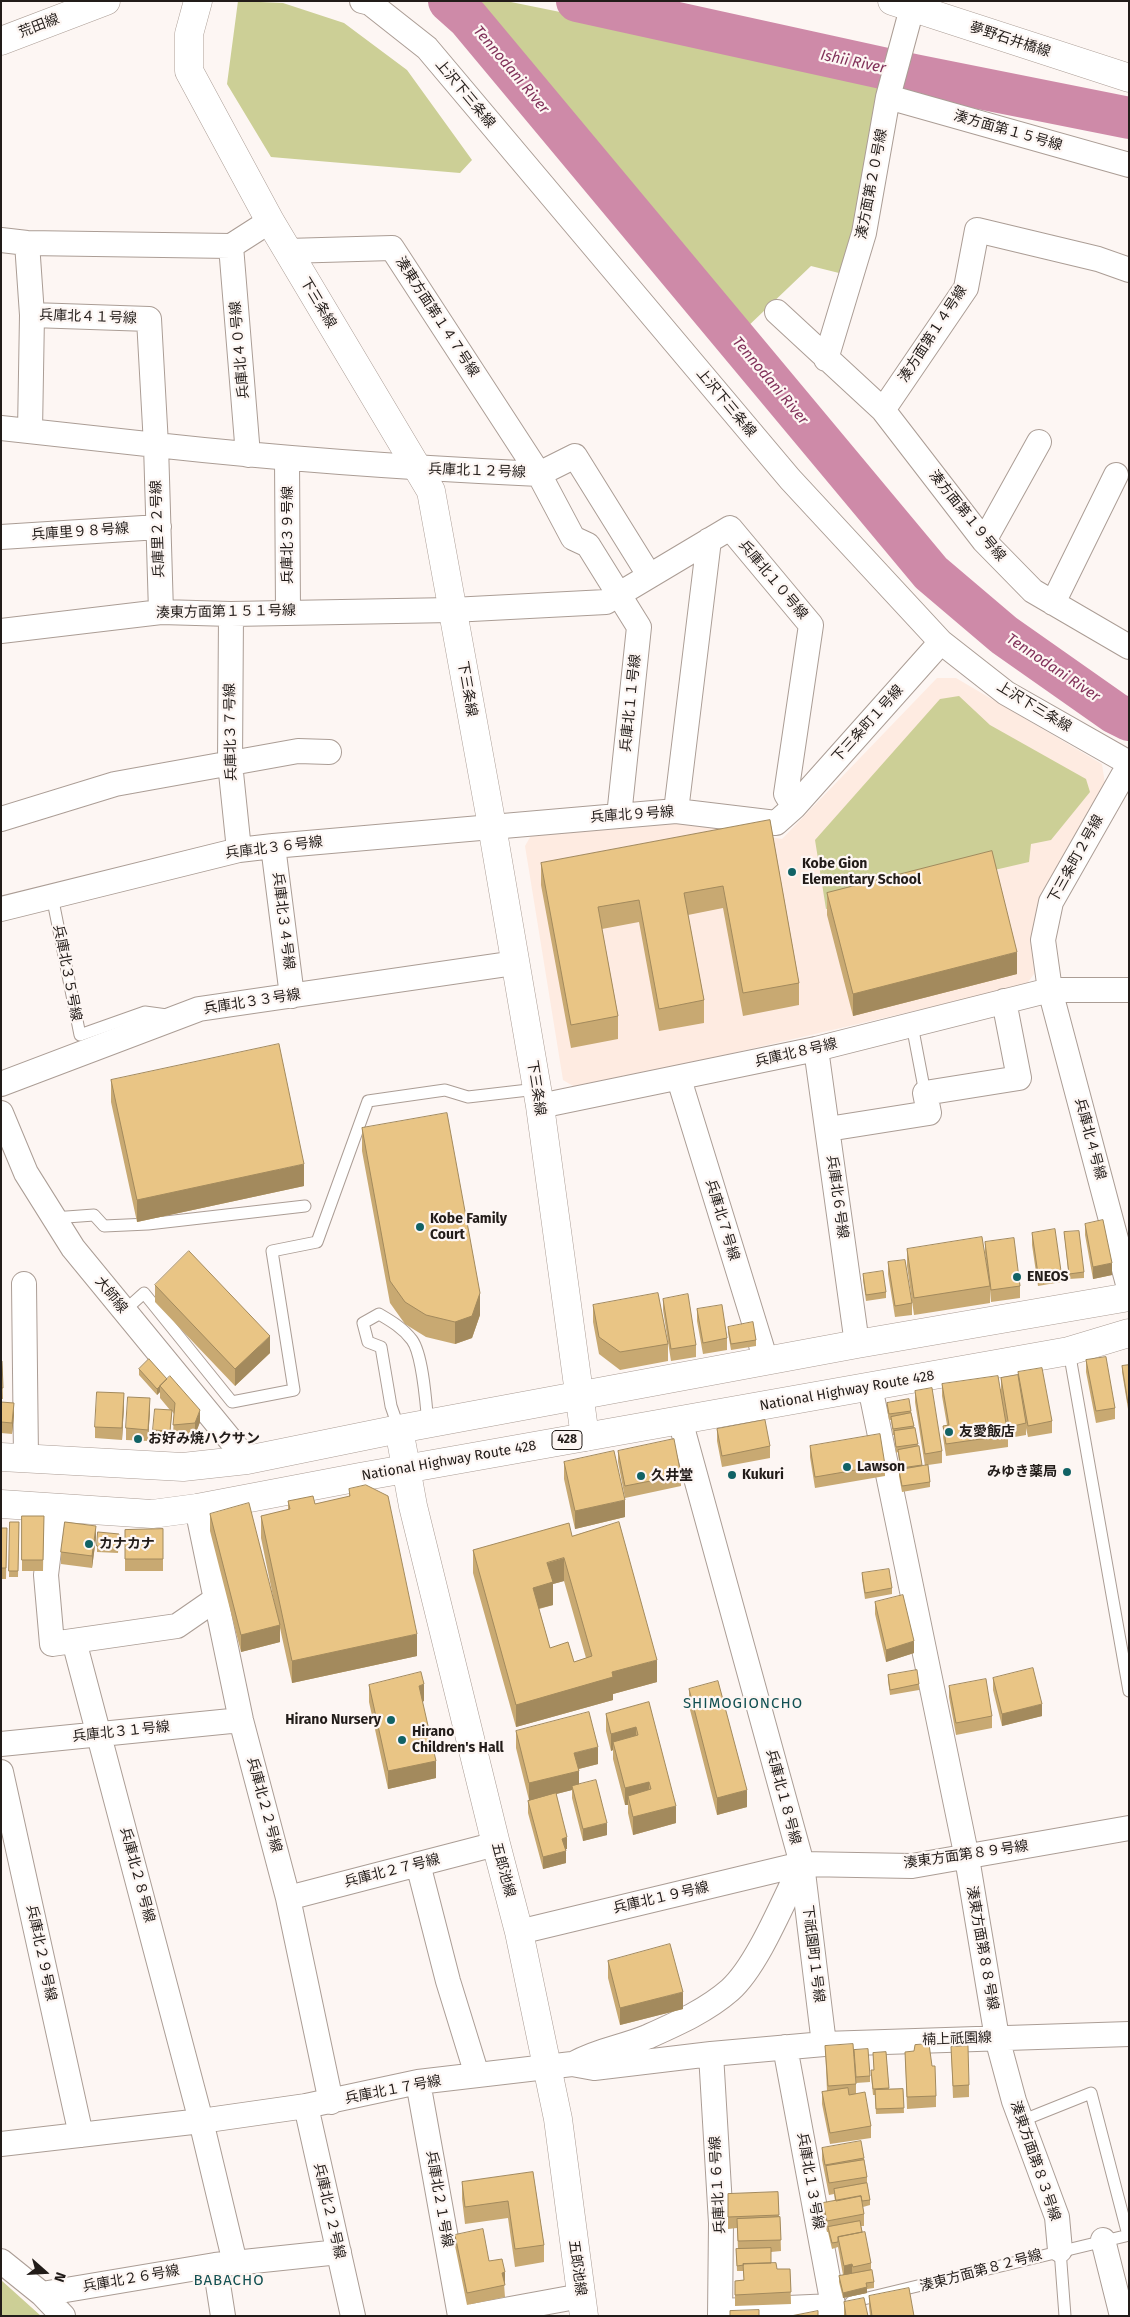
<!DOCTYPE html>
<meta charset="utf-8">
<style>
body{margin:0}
#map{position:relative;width:1130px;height:2317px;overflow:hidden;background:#fdf6f3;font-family:"Fira Sans",sans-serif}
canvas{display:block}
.frame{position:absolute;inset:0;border:2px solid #221c19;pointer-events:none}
.north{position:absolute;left:20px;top:2247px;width:50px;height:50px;-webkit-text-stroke:4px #fdf6f3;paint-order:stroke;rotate:109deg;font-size:14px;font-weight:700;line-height:20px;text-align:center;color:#221c19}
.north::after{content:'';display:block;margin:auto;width:18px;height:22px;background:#221c19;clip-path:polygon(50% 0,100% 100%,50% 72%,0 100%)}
</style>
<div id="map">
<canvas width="1130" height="2317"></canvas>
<div class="frame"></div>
<div class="north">N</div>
</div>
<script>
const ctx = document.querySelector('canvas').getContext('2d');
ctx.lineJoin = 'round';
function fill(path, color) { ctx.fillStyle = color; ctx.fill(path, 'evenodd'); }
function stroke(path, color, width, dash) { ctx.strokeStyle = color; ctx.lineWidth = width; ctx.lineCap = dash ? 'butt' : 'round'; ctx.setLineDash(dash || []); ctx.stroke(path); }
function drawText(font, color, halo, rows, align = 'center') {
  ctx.font = font + ' "Fira Sans","Noto Sans JP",sans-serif'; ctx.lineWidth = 4.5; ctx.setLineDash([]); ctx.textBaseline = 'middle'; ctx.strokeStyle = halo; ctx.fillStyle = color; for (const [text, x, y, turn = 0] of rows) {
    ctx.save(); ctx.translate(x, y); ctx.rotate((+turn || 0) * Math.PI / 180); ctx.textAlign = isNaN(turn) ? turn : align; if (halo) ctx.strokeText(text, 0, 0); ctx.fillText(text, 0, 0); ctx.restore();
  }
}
const built = new Path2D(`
 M937,678H956L1102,764L1105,784L1033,941L1034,974L1026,985L578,1089L563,1080L525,846L533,832L673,820L782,839Z`);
const green = new Path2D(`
 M238,1L283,3L344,23L407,70L472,160L460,173L271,157L227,84Z
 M461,1H506L880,77L855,230L839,273L811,266L744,330Z
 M959,696L990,725L1086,779L1090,792L1051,840L1031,844L1029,862L826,909L815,840L940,699Z
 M1,2280L41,2316H1Z`);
const river = new Path2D(`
 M449,1L468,18L931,573L1004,635L1115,713L1129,720
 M577,1L914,75L1129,118`);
const service = new Path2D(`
 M52,896L80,1035L145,1012L167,1015
 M912,1025L925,1093
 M53,1218L94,1215L104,1226L148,1224L305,1206
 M124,1311L144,1293L232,1402L294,1390L272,1251L317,1242L368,1101L445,1090L468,1097L537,1089
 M1069,1351L1129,1691
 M399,1429L391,1406L381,1347L368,1342L363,1323L379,1314C391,1321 403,1328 412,1340C423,1355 426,1404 428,1424
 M1021,2121L1091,2093L1128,2235
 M1060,2250L1065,2316
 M851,2302L1129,2235`);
const minor = new Path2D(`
 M362,1L370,3L427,48L790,479L941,642L1006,693L1129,763
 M888,97L1129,165
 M1,240L27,243L231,246L270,221
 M27,243L32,315L149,319L156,445C283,459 411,468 539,474L573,538L588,545L639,627L619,816
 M231,246L248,455
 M287,251L392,248L539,474L575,456L649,575
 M777,312L883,410L984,541L1033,591L1129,647
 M826,359L864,233L888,97L912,8
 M883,410L966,288L977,230L1098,259L1129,270
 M1,428L156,445L161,612
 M30,431L32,315
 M287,459L288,612
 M1,537L159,527
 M984,541L1039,442
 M1053,603L1116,475
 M231,614L230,763L239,850
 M1,631L161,612L231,614L452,610L606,602L730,528L811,625L786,794L794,807
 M1129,765L1051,902L1043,940L1050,990L1129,1288
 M676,811L709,540
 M1,819L115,784L298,751L329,752
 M273,846L292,996
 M1,909L239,850L273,846L676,811L776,823L794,807L941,642
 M816,1049L857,1344
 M679,1079L766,1361
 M1,1084L199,1009L515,963
 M540,1106L816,1049L1050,990H1129
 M1,1113L26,1173L73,1248L247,1460
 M828,1129L929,1113L925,1093L1019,1078L1004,1001
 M24,1284L26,1458
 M870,1387L967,1858L997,2038L1014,2101L1057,2217L1060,2250
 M680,1420L802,1864L824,2044
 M197,1508L241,1720L288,1898L331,2102
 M54,1509L46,1575L52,1644L177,1626L216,1599
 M74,1641L201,2121L235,2263
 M1,1744L241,1720
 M1,1772L81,2135
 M418,1864L448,1981L477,2075
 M288,1898L496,1844
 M519,1932L802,1864L912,1866L1129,1828
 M785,2047L835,2316
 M711,2054L721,2223L720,2316
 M575,2063C598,2050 623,2047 647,2037C676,2024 706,2011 730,1990C758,1965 784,1899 802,1864
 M418,2082L460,2316
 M306,2106L353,2316
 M1,2144L201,2121L306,2106L418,2082L572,2064L594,2068L711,2054L824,2044L1129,2034
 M1103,2240L1122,2316
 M1,2261L42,2294L63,2316
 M215,2265L223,2316
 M42,2294L215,2265L339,2252
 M721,2311L833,2306
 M472,2316L581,2296`);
const tertiary = new Path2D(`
 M198,1L189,34V71L270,221L431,491L492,826L540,1106L585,1437
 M892,1L1129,78
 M1,41L106,1
 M399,1429L413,1506L496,1844L519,1932L558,2119L584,2316`);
const trunk = new Path2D(`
 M1,1457L183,1467L247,1460L399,1429L857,1344L1129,1297
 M1,1504L152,1514L197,1508L360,1477L1069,1351L1129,1333`);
const wall = new Path2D(`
 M770,820L799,983V1005L743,1016L723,908L688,915L704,1000V1023L659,1031L639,922L602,929L618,1016V1039L571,1048L541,885V863Z
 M827,893L1017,974L853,1016L827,915Z
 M111,1080L304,1186L137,1222L111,1102Z
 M362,1128L480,1315L472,1338L455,1344L426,1337L405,1324L390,1303L362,1151Z
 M1085,1224L1112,1275L1093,1279L1085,1235Z
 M1064,1232L1084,1272V1278L1069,1279Z
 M1032,1233L1061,1271V1282L1038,1286L1032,1245Z
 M985,1242L1020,1286V1298L991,1302L990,1290V1303L914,1315L907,1266V1249L988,1275L985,1253Z
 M888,1262L912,1303V1315L895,1317L888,1274Z
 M863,1274L886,1292V1298L866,1301L863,1280Z
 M155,1285L270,1353L235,1386L155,1302Z
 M663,1299L696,1345V1357L671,1361L663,1310Z
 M593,1305L668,1344V1361L620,1370L599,1354L593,1322Z
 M697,1309L727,1338V1350L703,1354L697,1321Z
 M728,1327L756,1340V1346L731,1350L728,1333Z
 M149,1359L200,1422L195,1435L173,1436L174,1414L172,1411L170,1437L153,1436V1430L170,1410L160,1398V1392L157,1395L139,1375V1369Z
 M1086,1360L1115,1408V1419L1096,1423L1086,1372Z
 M1,1361H2L3,1399H1Z
 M1129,1365V1409H1128L1122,1372V1366Z
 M1018,1372L1052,1421V1433L1028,1437L1026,1428V1435L1009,1438L1006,1421L1008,1435V1447L946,1456L943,1437V1426L947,1425L942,1396V1384L1001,1389V1378L1018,1379Z
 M915,1391L942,1451V1463L928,1465L930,1482V1487L902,1492L899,1476V1470H900L898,1452L896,1453L894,1435H893L891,1420H889L887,1408V1403L911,1411L918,1446H919L922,1466H925L915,1402Z
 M1,1402L14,1415L12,1434L1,1433Z
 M124,1405L122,1440L95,1438V1427Z
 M150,1410L148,1441L126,1440V1428Z
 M717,1429L770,1446V1458L722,1467L717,1441Z
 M810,1446L885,1465V1476L815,1488L810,1457Z
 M618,1451L681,1475V1486L625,1498L618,1462Z
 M564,1462L625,1517L575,1529L564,1479Z
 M349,1489L417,1656L292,1683L280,1628V1642L241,1652L210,1531V1514L276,1611L261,1538V1516L288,1510V1501L315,1504L349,1497Z
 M22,1516H44L43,1571H22Z
 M10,1522H19L18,1577H9Z
 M1,1528H7L6,1579H1Z
 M163,1529V1571H125V1530Z
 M572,1536L657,1682L613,1694V1700L516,1727L473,1573V1550ZM564,1581L586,1658L574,1662L550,1648L539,1609L553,1605V1584Z
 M96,1538L92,1568L61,1564V1552Z
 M119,1539L118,1553L97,1552V1546Z
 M862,1573L892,1588V1594L865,1599L862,1579Z
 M875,1602L914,1653L886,1662L875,1614Z
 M888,1675L919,1684V1690L890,1695L888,1681Z
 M993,1678L1042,1716L1002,1726L993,1690Z
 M369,1685L424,1701L422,1702L436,1778L388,1789L369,1702Z
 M949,1686L992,1716V1728L956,1735L949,1697Z
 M689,1689L747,1807L717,1815L689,1706Z
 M649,1702L676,1823L633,1835L628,1813V1805H625L613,1759V1750L611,1751L606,1731V1714Z
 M516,1731L598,1764L579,1769V1784L607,1835L583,1841L572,1798V1790L556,1794L567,1849H565L566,1863L543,1869L528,1813V1801L529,1800L516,1748Z
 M608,1961L683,2009L620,2025L608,1978Z
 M825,2046L856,2084V2094L871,2126V2138L830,2144L822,2104V2092L827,2091Z
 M951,2047L969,2085V2097L953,2098Z
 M854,2050L870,2076V2082L856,2083Z
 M886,2052L889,2089H903L904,2113L876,2114L875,2095H873L871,2076V2070H874L873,2053Z
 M905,2052L932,2066L936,2096V2107L907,2109Z
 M822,2148L864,2158L867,2177V2183L870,2200V2205L863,2207L864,2214V2226H861L871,2263V2270L874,2282V2288L867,2289V2293L843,2298L839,2282V2276L843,2275L838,2247L832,2249L828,2232H827L823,2215V2203L835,2201L834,2194L829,2195L822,2160Z
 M533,2172L544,2245V2262L515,2267L508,2218L465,2224L462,2199V2182Z
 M778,2192L779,2217H780L781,2251L771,2252V2263L777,2269H790L791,2304L735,2306V2281L744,2280L743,2271H737L736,2249H738L737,2228L728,2229V2194Z
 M455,2235L489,2261L505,2284H504L505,2297L467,2305L455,2246Z
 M869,2296L914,2316H870L869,2307Z
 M844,2302L868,2316H844Z`);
const shadedWall = new Path2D(`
 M1017,952V974L853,1016V994Z
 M304,1164V1186L137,1222V1200Z
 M1112,1263V1275L1093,1279V1267Z
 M480,1293V1315L472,1338L455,1344V1322Z
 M270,1336V1353L235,1386V1369Z
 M160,1386V1392L157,1395V1389Z
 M124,1393V1405L122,1440V1428Z
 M150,1398V1410L148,1441V1430Z
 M14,1403V1415L12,1434V1423Z
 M200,1410V1422L195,1435V1423Z
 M625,1500V1517L575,1529V1511Z
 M96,1526V1538L92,1568V1556Z
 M564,1558V1581L553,1584V1605L533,1610V1588L547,1563Z
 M280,1625V1642L241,1652V1635Z
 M417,1634V1656L292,1683V1661Z
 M914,1641V1653L886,1662V1650Z
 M657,1660V1682L613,1694V1700L516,1727V1705L612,1672Z
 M424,1684V1701L419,1703V1686Z
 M1042,1704V1716L1002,1726V1714Z
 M636,1727V1744L613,1742V1750L611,1751V1734Z
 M598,1747V1764L574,1770V1753Z
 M436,1761V1778L388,1789V1771Z
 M579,1771V1788L572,1786V1790L529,1801V1783Z
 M649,1782V1799L628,1796V1805H625V1788Z
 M747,1790V1807L717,1815V1798Z
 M676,1806V1823L633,1835V1817Z
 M607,1823V1835L583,1841V1829Z
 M567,1837V1849L562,1850V1839Z
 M566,1851V1863L543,1869V1857Z
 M683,1992V2009L620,2025V2008Z
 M852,2264V2275L844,2277V2266Z
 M505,2272V2284L502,2285V2273Z
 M867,2287V2293L843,2298V2293Z`);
const building = new Path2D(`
 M770,820L799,983L743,993L723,886L684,893L704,1000L659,1009L639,900L598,907L618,1016L571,1025L541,863Z
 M992,851L1017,952L853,994L827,893Z
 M279,1044L304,1164L137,1200L111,1080Z
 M447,1113L480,1293L472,1316L455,1322L426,1315L405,1302L390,1281L362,1128Z
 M1103,1220L1112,1263L1093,1267L1085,1224Z
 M1055,1229L1061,1271L1038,1274L1032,1233Z
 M1079,1231L1084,1272L1069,1274L1064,1232Z
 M982,1237L990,1286L914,1298L907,1249Z
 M1014,1238L1020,1286L991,1290L985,1242Z
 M189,1251L270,1336L235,1369L155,1285Z
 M905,1260L912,1303L895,1306L888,1262Z
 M883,1271L886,1292L866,1295L863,1274Z
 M658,1293L668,1344L620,1352L599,1337L593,1305Z
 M688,1294L696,1345L671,1349L663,1299Z
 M722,1305L727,1338L703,1343L697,1309Z
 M753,1322L756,1340L731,1344L728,1327Z
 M1106,1357L1115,1408L1096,1411L1086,1360Z
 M149,1359L167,1379L157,1389L139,1369Z
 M1,1361H2L3,1388H1Z
 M1129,1365V1403H1128L1122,1366Z
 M1042,1368L1052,1421L1028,1426L1018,1372Z
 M1018,1375L1026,1423L1009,1427L1001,1378Z
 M170,1376L200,1410L195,1423L173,1425L175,1403L160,1386Z
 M998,1376L1008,1435L946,1444L943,1426L949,1425L942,1384Z
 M932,1388L942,1451L925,1454L915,1391Z
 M97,1392L124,1393L122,1428L95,1427Z
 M128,1397L150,1398L148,1430L126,1428Z
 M909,1399L911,1411L889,1414L887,1403Z
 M1,1402L14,1403L12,1423L1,1422Z
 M155,1409L172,1410L170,1431L153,1430Z
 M911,1413L914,1426L893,1429L891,1417Z
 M765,1420L770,1446L722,1456L717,1429Z
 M915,1428L918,1444L896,1447L894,1431Z
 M880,1434L885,1465L815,1477L810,1446Z
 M674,1439L681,1475L625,1486L618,1451Z
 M919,1446L922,1465L901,1468L898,1450Z
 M614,1451L625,1500L575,1511L564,1462Z
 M928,1465L930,1482L902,1486L899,1470Z
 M366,1485L388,1496L417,1634L292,1661L261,1516L290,1509L288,1501L313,1496L315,1504L350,1496L349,1489Z
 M249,1503L280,1625L241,1635L210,1514Z
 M22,1516H44L43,1560H22Z
 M10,1522H19L18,1571H9Z
 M65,1522L96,1526L92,1556L61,1552Z
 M619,1522L657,1660L612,1672L613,1677L516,1705L473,1550L569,1523L572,1536ZM564,1558L592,1656L574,1662L568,1642L550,1648L533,1588L553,1582L547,1563Z
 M1,1528H7L6,1568H1Z
 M163,1529V1559H125V1530Z
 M98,1532L119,1534L118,1548L97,1546Z
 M889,1569L892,1588L865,1593L862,1573Z
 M903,1595L914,1641L886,1650L875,1602Z
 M1033,1668L1042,1704L1002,1714L993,1678Z
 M917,1670L919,1684L890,1690L888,1675Z
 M421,1672L424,1684L419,1686L436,1761L388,1771L369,1685Z
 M986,1679L992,1716L956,1723L949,1686Z
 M718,1681L747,1790L717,1798L689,1689Z
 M649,1702L676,1806L633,1817L628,1796L651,1789L649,1782L625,1788L613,1742L638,1735L636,1727L611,1734L606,1714Z
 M589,1712L598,1747L574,1753L579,1771L529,1783L516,1731Z
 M596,1780L607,1823L583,1829L572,1786Z
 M556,1793L567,1837L562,1839L566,1851L543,1857L528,1801Z
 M670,1944L683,1992L620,2008L608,1961Z
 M853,2044L856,2084L828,2086L825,2046Z
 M929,2044L932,2066H935L936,2096L907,2097L905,2052L914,2051L915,2045Z
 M968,2046L969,2085L953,2086L951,2047Z
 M868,2049L870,2076L856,2077L854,2050Z
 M886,2052L889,2088L873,2089L871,2070H874L873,2053Z
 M848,2088L849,2095L865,2092L871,2126L830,2133L822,2092Z
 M903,2089L904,2108L876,2109L875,2090Z
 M861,2141L864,2158L825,2165L822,2148Z
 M864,2160L867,2177L829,2183L826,2166Z
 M533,2172L544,2245L515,2249L508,2201L465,2207L462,2182Z
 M867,2183L870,2200L862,2201L861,2196L836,2201L834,2189Z
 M778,2192L779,2215L728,2217V2194Z
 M861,2196L864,2214L827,2221L823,2203Z
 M780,2217L781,2240L738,2241L737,2219Z
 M860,2221L862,2232L838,2237V2242L832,2243L828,2227Z
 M483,2229L489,2261L502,2259L505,2272L502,2273L505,2285L467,2293L455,2235Z
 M865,2232L871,2263L853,2267L852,2264L844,2266L838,2237Z
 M771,2248V2263L743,2264L744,2265L737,2266L736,2249Z
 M776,2263L777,2269H790L791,2292L735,2295V2281L744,2280L743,2264Z
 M872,2270L874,2282L866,2283L867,2287L843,2293L839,2276Z
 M909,2288L914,2316H872L869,2296Z
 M864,2298L868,2316H846L844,2302Z
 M759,2310V2316H730V2311Z
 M818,2311V2316H791Z`);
const markers = [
 [792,872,5,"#116265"],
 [420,1227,5,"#116265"],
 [1017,1277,5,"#116265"],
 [949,1432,5,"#116265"],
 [138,1439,5,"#116265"],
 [847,1467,5,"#116265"],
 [1067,1472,5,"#116265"],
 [732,1475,5,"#116265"],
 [641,1476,5,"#116265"],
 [89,1544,5,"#116265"],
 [391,1720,5,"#116265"],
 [402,1740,5,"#116265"]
];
const shields = [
 [567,1440,30]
];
const shieldNames = [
 ["428",567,1440]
];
const streetNames = [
 ["荒田線",39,26,-21],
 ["夢野石井橋線",1010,40,18],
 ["上沢下三条線",465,94,50],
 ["湊方面第１５号線",1008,131,16],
 ["湊方面第２０号線",872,184,-79],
 ["下三条線",318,303,59],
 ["兵庫北４１号線",88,317,2],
 ["湊東方面第１４７号線",437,317,57],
 ["湊方面第１４号線",933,334,-57],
 ["兵庫北４０号線",240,350,-95],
 ["上沢下三条線",726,403,50],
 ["兵庫北１２号線",477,471,2],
 ["湊方面第１９号線",967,516,51],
 ["兵庫里２２号線",158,529,-92],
 ["兵庫里９８号線",80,532,-4],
 ["兵庫北３９号線",288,535,-90],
 ["兵庫北１０号線",773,580,50],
 ["湊東方面第１５１号線",226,612,-1],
 ["下三条線",467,689,80],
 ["兵庫北１１号線",631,703,-84],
 ["上沢下三条線",1034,707,31],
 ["下三条町１号線",868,724,-48],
 ["兵庫北３７号線",231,732,-91],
 ["兵庫北９号線",632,815,-4],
 ["兵庫北３６号線",274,848,-7],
 ["下三条町２号線",1076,859,-61],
 ["兵庫北３４号線",283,921,83],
 ["兵庫北３５号線",67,973,79],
 ["兵庫北３３号線",252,1002,-9],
 ["兵庫北８号線",796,1053,-13],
 ["下三条線",536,1088,81],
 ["兵庫北４号線",1090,1139,75],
 ["兵庫北６号線",837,1197,82],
 ["兵庫北７号線",722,1220,73],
 ["大師線",111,1295,51],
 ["National Highway Route 428",847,1391,-10],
 ["National Highway Route 428",449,1461,-10],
 ["兵庫北３１号線",121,1732,-6],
 ["兵庫北１８号線",783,1797,75],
 ["兵庫北２２号線",264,1805,75],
 ["湊東方面第８９号線",966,1855,-8],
 ["五郎池線",503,1870,75],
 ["兵庫北２７号線",392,1871,-14],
 ["兵庫北２８号線",137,1875,75],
 ["兵庫北１９号線",661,1898,-13],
 ["湊東方面第８８号線",982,1948,80],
 ["兵庫北２９号線",41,1953,78],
 ["下祇園町１号線",813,1954,83],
 ["楠上祇園線",957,2039,-2],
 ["兵庫北１７号線",393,2090,-11],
 ["湊東方面第８３号線",1035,2161,71],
 ["兵庫北１３号線",810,2181,80],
 ["兵庫北１６号線",718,2185,-93],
 ["兵庫北２１号線",439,2199,80],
 ["兵庫北２２号線",329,2211,77],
 ["五郎池線",577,2268,82],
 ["湊東方面第８２号線",981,2271,-15],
 ["兵庫北２６号線",131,2279,-10]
];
const poiNames = [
 ["Kobe Gion",802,864],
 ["Elementary School",802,880],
 ["Kobe Family",430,1219],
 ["Court",430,1235],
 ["ENEOS",1027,1277],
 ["友愛飯店",959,1432],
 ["お好み焼ハクサン",148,1439],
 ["Lawson",857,1467],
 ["みゆき薬局",1057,1472,"right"],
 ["Kukuri",742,1475],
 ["久井堂",651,1476],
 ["カナカナ",99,1544],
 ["Hirano Nursery",381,1720,"right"],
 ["Hirano",412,1732],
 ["Children's Hall",412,1748]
];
const waterNames = [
 ["Ishii River",853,62,12],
 ["Tennodani River",511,70,50],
 ["Tennodani River",770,381,50],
 ["Tennodani River",1053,668,34]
];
const neighbourhoodNames = [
 ["SHIMOGIONCHO",743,1704],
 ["BABACHO",229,2281]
];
fill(built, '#feebe1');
fill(green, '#cccf96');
stroke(river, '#ce8aa8', 42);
stroke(service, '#ab9d95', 13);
stroke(minor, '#ab9d95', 26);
stroke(tertiary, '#ab9d95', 29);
stroke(trunk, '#ab9d95', 29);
stroke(service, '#fff', 11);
stroke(minor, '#fff', 24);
stroke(tertiary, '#fff', 28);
stroke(trunk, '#fff', 28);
fill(wall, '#c8a972');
fill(shadedWall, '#a38a5d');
fill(building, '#e9c585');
stroke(building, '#a38a5d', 1);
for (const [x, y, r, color] of markers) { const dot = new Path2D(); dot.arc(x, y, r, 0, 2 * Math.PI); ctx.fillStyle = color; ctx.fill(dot); stroke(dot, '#fdf6f3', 2); }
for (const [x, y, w] of shields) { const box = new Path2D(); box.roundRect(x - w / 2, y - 9.5, w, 19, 4); ctx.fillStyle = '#fdf6f3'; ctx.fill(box); stroke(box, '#221c19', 1); }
drawText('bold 12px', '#221c19', null, shieldNames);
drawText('14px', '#221c19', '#fdf6f3', streetNames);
drawText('bold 14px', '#221c19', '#fdf6f3', poiNames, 'left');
drawText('italic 15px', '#813059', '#fdf6f3', waterNames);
ctx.letterSpacing = '1px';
drawText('15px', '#125052', '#fdf6f3', neighbourhoodNames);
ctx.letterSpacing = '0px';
</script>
